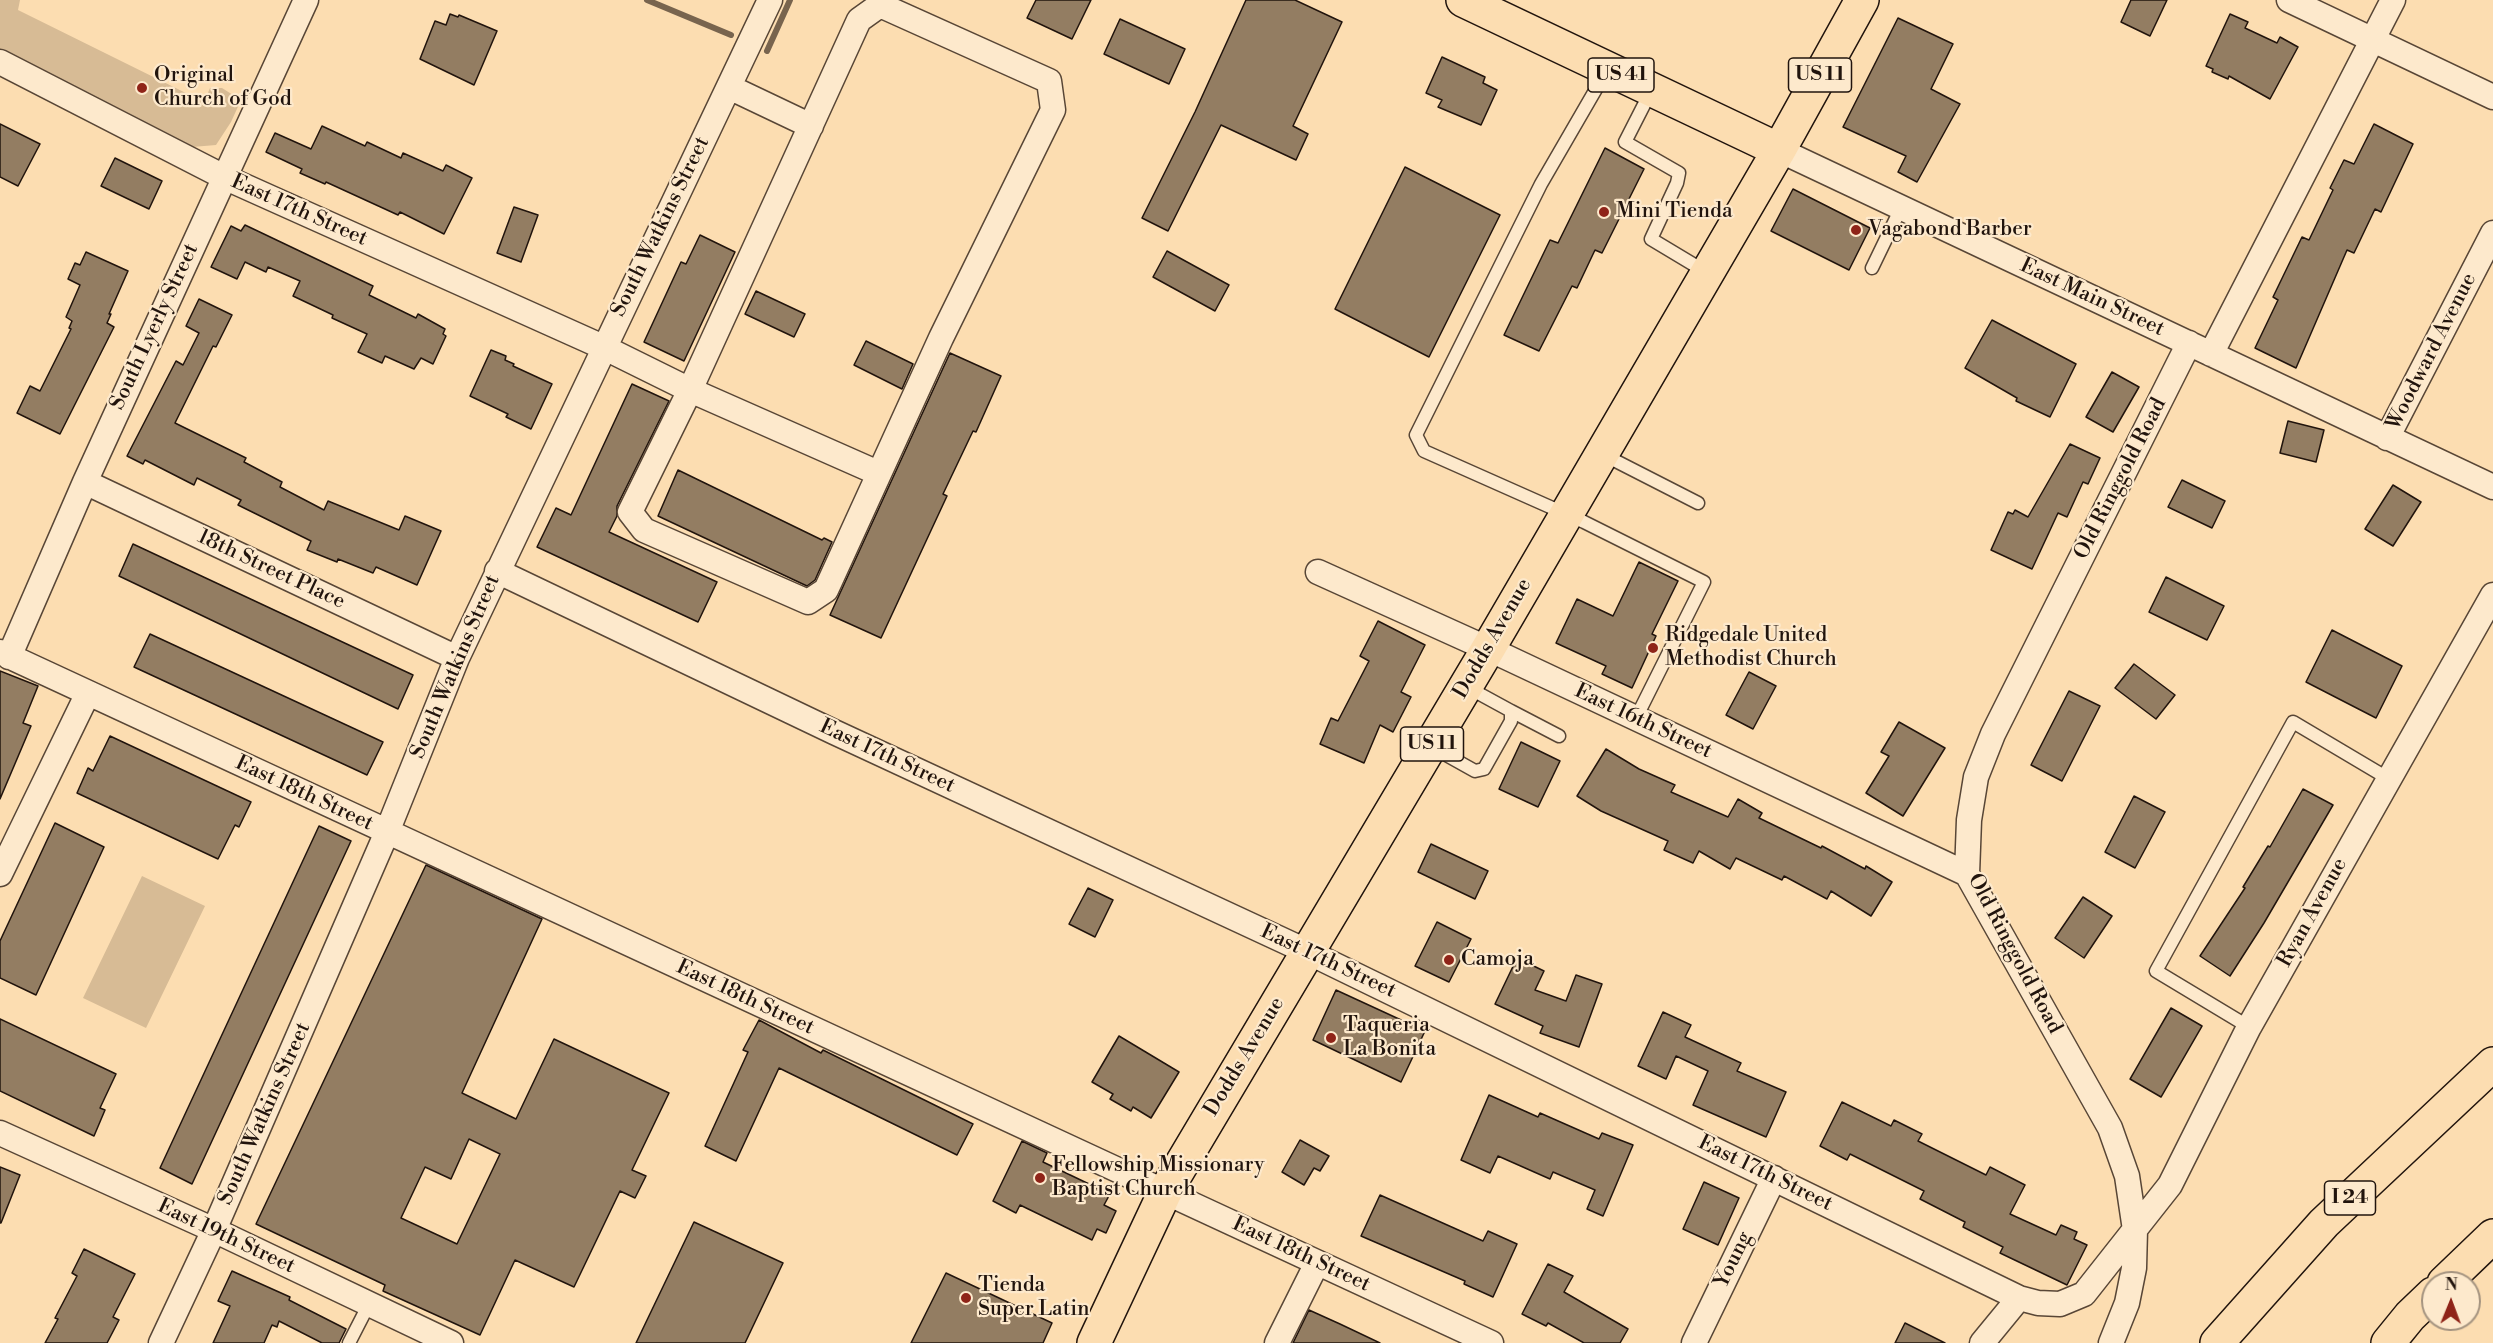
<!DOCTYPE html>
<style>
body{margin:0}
#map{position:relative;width:2493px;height:1343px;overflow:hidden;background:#fcddb1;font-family:"Libre Bodoni",serif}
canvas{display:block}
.north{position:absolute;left:2421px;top:1271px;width:60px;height:60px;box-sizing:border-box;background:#fde9cc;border:2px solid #a59480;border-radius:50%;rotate:1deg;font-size:16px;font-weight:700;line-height:24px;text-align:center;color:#21140d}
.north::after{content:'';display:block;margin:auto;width:21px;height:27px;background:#8f2418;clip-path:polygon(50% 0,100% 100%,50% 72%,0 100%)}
</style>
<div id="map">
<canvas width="2493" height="1343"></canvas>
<div class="north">N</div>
</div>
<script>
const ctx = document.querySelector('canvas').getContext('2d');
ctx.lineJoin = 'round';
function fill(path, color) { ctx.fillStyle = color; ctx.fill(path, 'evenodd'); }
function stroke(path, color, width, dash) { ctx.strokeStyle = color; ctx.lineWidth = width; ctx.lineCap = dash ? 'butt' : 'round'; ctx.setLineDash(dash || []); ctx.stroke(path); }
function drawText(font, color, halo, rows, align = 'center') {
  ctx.font = font + ' "Libre Bodoni",serif'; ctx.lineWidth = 4.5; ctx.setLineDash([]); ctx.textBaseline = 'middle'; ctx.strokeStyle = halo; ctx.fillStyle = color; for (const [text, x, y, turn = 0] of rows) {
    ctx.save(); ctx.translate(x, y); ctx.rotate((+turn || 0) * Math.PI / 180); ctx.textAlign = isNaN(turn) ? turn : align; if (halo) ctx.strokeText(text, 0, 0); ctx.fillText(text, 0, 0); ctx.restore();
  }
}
const green = new Path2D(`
 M0,0H20L18,10L204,102L210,88H222L241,100L231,122L216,145L192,147L0,55Z
 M142,876L205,906L146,1028L83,998Z`);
const stream = new Path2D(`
 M647,0L731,35
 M767,51L790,0`);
const building = new Path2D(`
 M1036,0H1091L1072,39L1027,18Z
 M1246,0H1295L1342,22L1293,126L1308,134L1296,160L1221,125L1168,231L1142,218L1195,112Z
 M2131,0H2167L2150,36L2121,22Z
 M450,14L458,17L459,15L497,31L474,85L420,59L435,21L446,25Z
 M2230,14L2248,22L2245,28L2277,43L2280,37L2298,47L2270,99L2229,76L2228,79L2212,72L2213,69L2206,66Z
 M1898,18L1953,44L1931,89L1960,104L1917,182L1898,172L1906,156L1843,127Z
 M1120,19L1185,49L1169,84L1104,54Z
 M1442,57L1485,77L1483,83L1497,90L1481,125L1438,107L1442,100L1426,93Z
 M0,124L40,144L18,186L0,177Z
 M2374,124L2413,144L2381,212L2375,209L2354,253L2347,250L2296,368L2255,348L2278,300L2273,297L2302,237L2309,240L2333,190L2330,188L2344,160L2354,164Z
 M322,126L365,146L367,142L401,158L403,153L443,171L446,165L472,178L444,234L400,212L398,215L326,182L325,184L300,173L302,169L266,152L275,133L311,149Z
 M1605,148L1644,169L1602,253L1595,250L1577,288L1572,286L1539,351L1504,335L1550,240L1558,243Z
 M115,158L162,181L149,209L101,186Z
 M1405,167L1500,215L1429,357L1335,309Z
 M1793,189L1870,228L1849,270L1771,231Z
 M514,207L538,215L521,262L497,253Z
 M245,225L373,286L369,295L416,318L418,314L445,329L443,334L446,336L433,364L421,358L414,369L385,356L382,363L358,352L367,334L332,318L333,315L293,296L300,281L268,267L266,272L245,262L237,279L211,267L231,226L241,231Z
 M700,235L735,252L684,361L644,342L681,262L686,264Z
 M1167,251L1229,285L1215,311L1153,277Z
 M86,252L128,271L109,314H111L107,323L114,327L60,434L17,413L30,386L40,391L71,329L69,328L72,321L66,317L80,285L68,279L75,263L80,265Z
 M756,291L805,314L794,337L745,314Z
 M199,299L232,315L216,347L213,346L175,423L246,458L244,462L282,482L280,487L324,510L328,501L399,530L405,516L441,531L417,585L376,567L373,573L338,559L337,562L307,550L311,541L238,505L241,500L197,478L194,485L145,460L143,464L127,456L176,361L183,365L199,333L186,326Z
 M1992,320L2076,364L2050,417L2016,401L2017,398L1965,368Z
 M866,341L913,364L902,389L854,365Z
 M491,350L506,356L505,360L514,364L513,366L552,384L531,429L506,417L508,414L470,396Z
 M950,353L1001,376L976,432L973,431L943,494L947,496L881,638L830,615Z
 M2112,372L2139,387L2113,432L2086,417Z
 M632,384L669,401L617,506V516L609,532L717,582L698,622L537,547L556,508L571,515Z
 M2288,421L2324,430L2316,462L2280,453Z
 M2070,444L2100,458L2088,484L2083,482L2067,517L2058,513L2032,569L1991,550L2008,512L2013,514L2015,510L2028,517Z
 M678,470L822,540L824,538L832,542L815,580L807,586L658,516Z
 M2182,480L2225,501L2212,528L2168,507Z
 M2393,485L2421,502L2393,546L2365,529Z
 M133,544L413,675L398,709L119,576Z
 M1639,562L1678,581L1652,634L1656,636L1632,688L1602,674L1606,666L1556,643L1577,599L1613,616Z
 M2166,577L2224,606L2207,640L2149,612Z
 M1378,621L1425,645L1401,692L1411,697L1393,732L1380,725L1364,763L1320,744L1331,718L1338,721L1369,661L1360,656Z
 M2332,630L2402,666L2376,718L2306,682Z
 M150,634L383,742L367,775L134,667Z
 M2134,664L2175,695L2156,719L2115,688Z
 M0,671L38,686L23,723L31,726L0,799Z
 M1749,672L1776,686L1753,729L1726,715Z
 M2069,691L2100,706L2062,781L2031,765Z
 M1899,722L1945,748L1903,816L1866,793L1889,756L1881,752Z
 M110,736L251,802L239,827L235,825L218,859L77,793L88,768L93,771Z
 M1521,742L1560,761L1538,807L1499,789Z
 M1606,749L1639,769L1675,785L1671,792L1728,817L1738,799L1762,813L1759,818L1821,848L1822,846L1865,869L1866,866L1892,882L1871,916L1831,891L1827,899L1784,876L1782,880L1736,858L1730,869L1699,851L1693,863L1664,850L1668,841L1601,811L1577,796Z
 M2303,789L2333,805L2264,923L2230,976L2200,956L2245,888L2243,887L2268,846L2270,847Z
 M2134,796L2165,812L2135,868L2105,852Z
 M55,823L104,847L36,995L0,978V941Z
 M319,826L351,841L192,1184L160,1168Z
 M1431,844L1488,871L1475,899L1418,872Z
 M426,865L542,919L462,1093L516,1119L554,1039L669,1093L632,1170L646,1176L635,1198L620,1191L574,1287L515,1260L480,1335L383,1291L385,1285L256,1224ZM469,1139L500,1154L457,1244L401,1218L425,1167L451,1179Z
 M1088,888L1113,900L1095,937L1069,924Z
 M2083,897L2112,916L2084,958L2055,938Z
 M1437,922L1471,939L1449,982L1415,966Z
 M1517,958L1544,971L1535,990L1566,1001L1576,975L1602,984L1579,1047L1540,1033L1543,1026L1495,1004Z
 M1336,990L1425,1031L1401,1082L1313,1040Z
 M2171,1008L2202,1026L2161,1097L2130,1079Z
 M1663,1012L1691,1025L1685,1037L1741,1063L1737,1071L1786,1092L1766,1137L1693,1105L1708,1071L1676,1056L1666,1079L1638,1066Z
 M0,1019L116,1074L100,1108L105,1110L94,1136L0,1091Z
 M759,1020L821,1053L823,1050L973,1124L957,1155L779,1068L736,1161L705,1146L748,1052L743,1050Z
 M1119,1036L1179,1072L1151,1118L1133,1107L1131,1111L1110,1099L1113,1094L1092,1082Z
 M1489,1095L1538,1117L1540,1113L1599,1139L1602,1133L1633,1145L1603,1216L1587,1209L1595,1190L1553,1172L1550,1179L1498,1156L1490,1173L1461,1160Z
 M1842,1102L1891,1126L1894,1120L1922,1134L1918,1141L1986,1175L1990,1167L2025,1185L2010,1214L2056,1235L2061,1225L2077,1232L2074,1239L2087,1245L2067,1285L2000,1253L2003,1247L1963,1227L1965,1222L1920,1199L1924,1191L1850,1154L1847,1160L1820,1146Z
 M1300,1140L1329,1156L1320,1171L1314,1168L1304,1185L1282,1172Z
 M1022,1141L1047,1153L1043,1162L1110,1194L1104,1205L1116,1211L1106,1233L1097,1229L1092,1240L1020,1205L1016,1213L993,1201Z
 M0,1167L20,1175L1,1223H0Z
 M1704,1182L1739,1198L1718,1245L1683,1229Z
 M1380,1195L1483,1241L1488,1231L1517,1244L1493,1297L1464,1284L1465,1281L1361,1236Z
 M694,1222L783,1263L745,1343H636Z
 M84,1249L135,1274L113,1317L119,1320L107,1343H45L58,1319L55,1318L77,1276L72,1273Z
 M1548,1264L1573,1276L1564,1292L1628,1329L1620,1343H1584L1548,1323L1546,1326L1522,1314Z
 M232,1271L290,1297L289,1300L346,1329L339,1343H322L279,1321L277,1327L272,1325L264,1343H213L230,1306L218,1301Z
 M946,1273L1052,1323L1043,1343H911Z
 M1309,1310L1340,1324L1380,1343H1293Z
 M1905,1323L1945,1343H1895Z`);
const lane = new Path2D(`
 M1607,70L1541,184L1416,435L1424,451L1584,522L1704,582L1636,718
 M1651,91L1625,142L1679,173L1677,183L1651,239L1706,272
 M1872,268L1901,208
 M1604,455L1698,503
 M1511,711L1559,736
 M1432,747L1475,771L1484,769L1511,721V711L1467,687
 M2249,1027L2156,971L2293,722L2389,779
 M349,1343L369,1304`);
const street = new Path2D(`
 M2289,0L2493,97
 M880,5L1049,81L1053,110L941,338L826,590L808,602L644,530L630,512L690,390L859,20Z
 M0,62L224,177L603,347L690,390L878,473
 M729,87L811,126
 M1779,150L2493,487
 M2211,354L2393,0
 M2387,438L2493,233
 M85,482L457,658
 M497,571L834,732L1308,952L2019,1298L2038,1303L2060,1304L2084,1294L2170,1185L2249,1027L2493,595
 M1318,572L1506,657L1967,874
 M0,652L1491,1343
 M9,657L85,482L306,0
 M0,874L88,693
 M0,1133L214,1230L451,1343
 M161,1343L214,1230L387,832L457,658L770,0
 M1277,1343L1317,1263
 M1694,1343L1774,1178
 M1982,1343L2019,1298
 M2111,1343L2127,1303L2134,1268L2135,1230L2127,1176L2110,1128L1967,874L1969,820L1976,777L1993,734L2189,343`);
const primary = new Path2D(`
 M1463,0L1779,150
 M1094,1343L1165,1192L1488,649L1779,150L1862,0`);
const highway = new Path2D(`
 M2444,1283L2493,1236
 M2217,1343L2324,1223L2493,1064
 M2388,1343L2410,1316L2433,1294`);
const markers = [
 [142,88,6,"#8f2418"],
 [1604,212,6,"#8f2418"],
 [1856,230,6,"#8f2418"],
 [1653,648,6,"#8f2418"],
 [1449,960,6,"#8f2418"],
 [1331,1038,6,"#8f2418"],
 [1040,1178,6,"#8f2418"],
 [966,1298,6,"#8f2418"]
];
const shields = [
 [1621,75,66],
 [1820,75,63],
 [1432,744,63],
 [2350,1198,51]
];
const shieldNames = [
 ["US 41",1621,75],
 ["US 11",1820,75],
 ["US 11",1432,744],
 ["I 24",2350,1198]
];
const poiNames = [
 ["Original",154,76],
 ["Church of God",154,100],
 ["Mini Tienda",1616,212],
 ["Vagabond Barber",1868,230],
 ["Ridgedale United",1665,636],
 ["Methodist Church",1665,660],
 ["Camoja",1461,960],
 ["Taqueria",1343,1026],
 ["La Bonita",1343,1050],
 ["Fellowship Missionary",1052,1166],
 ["Baptist Church",1052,1190],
 ["Tienda",978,1286],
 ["Super Latin",978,1310]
];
const streetNames = [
 ["East 17th Street",299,211,24],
 ["South Watkins Street",661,227,-64],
 ["East Main Street",2092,298,25],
 ["South Lyerly Street",155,327,-65],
 ["Woodward Avenue",2432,352,-63],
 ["Old Ringgold Road",2121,479,-63],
 ["18th Street Place",271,570,25],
 ["Dodds Avenue",1493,639,-60],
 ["South Watkins Street",456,667,-67],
 ["East 16th Street",1643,722,25],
 ["East 17th Street",887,757,25],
 ["East 18th Street",304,794,25],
 ["Ryan Avenue",2313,913,-61],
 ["Old Ringgold Road",2014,954,62],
 ["East 17th Street",1328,962,25],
 ["East 18th Street",745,998,25],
 ["Dodds Avenue",1245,1057,-59],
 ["South Watkins Street",265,1114,-66],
 ["East 17th Street",1765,1174,26],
 ["East 19th Street",226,1237,25],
 ["East 18th Street",1301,1255,25],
 ["Young",1734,1260,-64]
];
fill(green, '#d7bb95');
stroke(stream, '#78644e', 6);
fill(building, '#937d62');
stroke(building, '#21140d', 1.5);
stroke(lane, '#584636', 15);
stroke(street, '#584636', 27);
stroke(primary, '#21140d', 36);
stroke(highway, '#21140d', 36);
stroke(lane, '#fde9cc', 12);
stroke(street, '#fde9cc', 24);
stroke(primary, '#fcddb1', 33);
stroke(highway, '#fcddb1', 33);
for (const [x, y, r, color] of markers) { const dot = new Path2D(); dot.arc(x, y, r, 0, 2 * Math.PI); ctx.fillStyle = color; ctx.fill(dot); stroke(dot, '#fde9cc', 2); }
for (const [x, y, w] of shields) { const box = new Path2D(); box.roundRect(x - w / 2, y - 17, w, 34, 4.5); ctx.fillStyle = '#fde9cc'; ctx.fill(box); stroke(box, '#21140d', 1.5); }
drawText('bold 20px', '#21140d', null, shieldNames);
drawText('21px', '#21140d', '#fde9cc', poiNames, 'left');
drawText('21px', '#21140d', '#fde9cc', streetNames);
</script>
